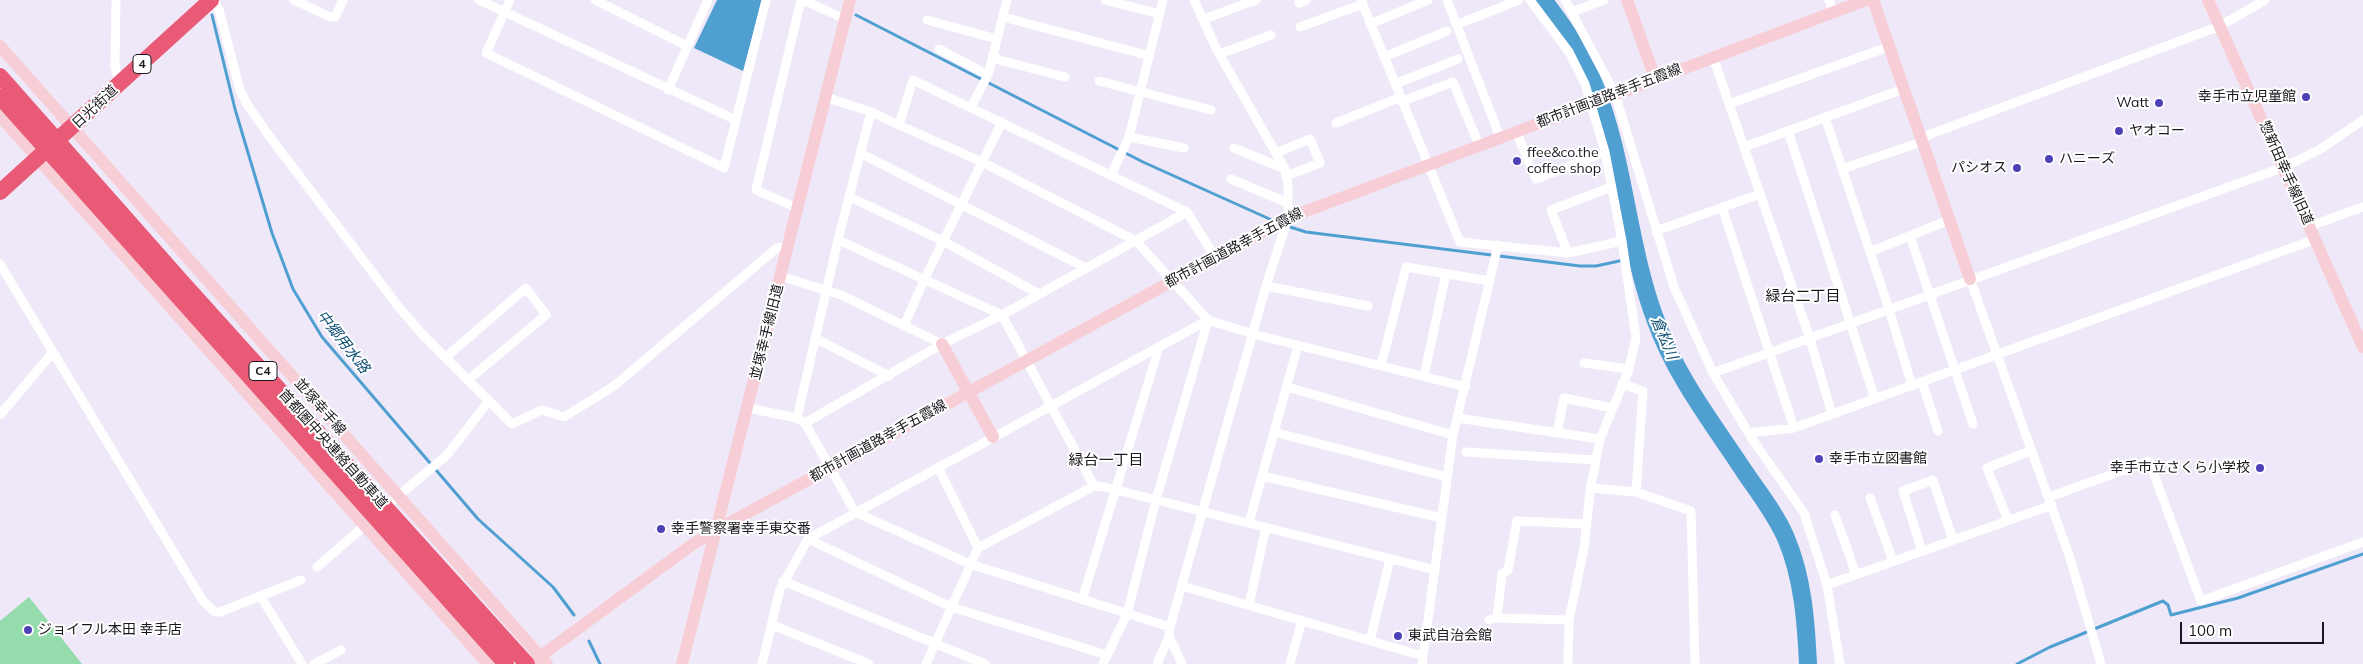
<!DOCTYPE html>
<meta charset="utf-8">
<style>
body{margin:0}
#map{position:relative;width:2363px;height:664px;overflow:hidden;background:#efe8f9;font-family:Mulish,sans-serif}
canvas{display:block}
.scale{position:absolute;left:2180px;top:622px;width:144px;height:22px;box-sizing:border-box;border:2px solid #19171d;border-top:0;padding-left:6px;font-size:15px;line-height:18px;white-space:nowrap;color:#19171d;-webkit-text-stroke:4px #fff;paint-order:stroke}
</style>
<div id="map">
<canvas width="2363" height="664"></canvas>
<div class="scale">100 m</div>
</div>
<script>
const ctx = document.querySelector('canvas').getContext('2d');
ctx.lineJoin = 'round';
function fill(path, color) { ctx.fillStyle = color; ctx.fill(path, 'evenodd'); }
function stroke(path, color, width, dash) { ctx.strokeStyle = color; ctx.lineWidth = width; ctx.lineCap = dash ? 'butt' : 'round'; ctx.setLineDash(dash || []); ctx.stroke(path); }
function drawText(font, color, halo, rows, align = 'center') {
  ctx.font = font + ' Mulish,"Noto Sans JP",sans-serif'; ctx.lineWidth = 4; ctx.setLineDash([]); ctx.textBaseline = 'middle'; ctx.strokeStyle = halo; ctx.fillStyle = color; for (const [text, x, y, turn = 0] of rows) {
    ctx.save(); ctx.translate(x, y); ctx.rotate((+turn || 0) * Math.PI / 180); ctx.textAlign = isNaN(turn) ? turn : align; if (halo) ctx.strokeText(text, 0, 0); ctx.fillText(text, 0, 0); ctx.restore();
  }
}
const green = new Path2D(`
 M29,597L82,664H0V621Z`);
const water = new Path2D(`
 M717,0H762L743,71L694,48Z`);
const stream = new Path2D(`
 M212,15L235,109L272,233L293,289L322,337L478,519L553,587L574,615
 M856,15L1143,162L1274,221
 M1287,226L1306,232L1580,266H1596L1638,257
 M589,641L600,664
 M2017,664L2050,647L2163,601L2168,605L2171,615L2238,598L2363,554`);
const river = new Path2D(`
 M1543,0C1563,25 1582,54 1594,84C1625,160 1627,245 1656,321C1676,377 1714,425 1746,474C1760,494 1776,515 1786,538C1803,578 1806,622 1808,664`);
const street = new Path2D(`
 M116,0L115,66L117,75L122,81
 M214,0L219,10L240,90L247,104L267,133L398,306L421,333L512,424L542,410L564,417L614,386L777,248L787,246
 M294,0L330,17H335L343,0
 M479,0L736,120
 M510,0L486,53L724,168L766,0
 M595,0L687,46
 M803,0L845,19
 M1105,0L1160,14
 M1361,0L1460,242L1568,253L1622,241
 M1447,0L1500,137
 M1530,0L1569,52L1585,84L1605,152L1622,241L1636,338L1628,372L1600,439L1590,491L1584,548L1569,620L1568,664
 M1565,0L1615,94L1674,287L1713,373L1752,439L1804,513L1827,585L1840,664
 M1829,0L1833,11
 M1299,3L1306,0
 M1572,12L1604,0
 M1003,17L1150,56
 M1204,19L1256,0
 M927,20L997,39
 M1370,24L1428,0
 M1456,25L1519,0
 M1300,27L1363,4
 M939,49L988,75
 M1220,54L1271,35
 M993,55L999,60L1065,77
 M1384,57L1447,31
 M1713,57L1809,336L1832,414
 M1099,81L1211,110
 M1395,84L1458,59
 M668,90L708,0
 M825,97L871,112
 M1403,101L1453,82L1479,145
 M1729,104L1888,47
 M971,107L988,75L1007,0
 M1825,117L1889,309L1912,386
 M1336,123L1401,97
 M899,125L982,162L1136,241L1208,320L1253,334L1466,387
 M1516,131L1536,179L1605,152
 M1788,131L1875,399
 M1129,137L1184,148
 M1920,138L2220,26L2265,0
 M1744,147L1903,89
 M1234,148L1285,169
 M860,153L1086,268
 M1276,153L1310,139L1320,163L1286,176
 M1842,169L1921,142
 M1111,175L1129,137L1163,0
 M1231,179L1288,203
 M850,197L943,241L1039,294
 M1722,207L1794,428
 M797,208L756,190L801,0
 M2310,226L2363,207
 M1656,231L1760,194
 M1910,236L1973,424
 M838,240L1002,315L1094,486
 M1870,252L1949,220
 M1568,253L1551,210L1611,187
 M0,264L203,601L215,612H220L301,580
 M780,276L841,295L942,344
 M1970,279L2070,558L2101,664
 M1266,286L1368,306
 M904,326L924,280L1002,122
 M815,338L889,376
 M446,357L526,288L546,315L468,380
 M1584,363L1629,369
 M1381,366L1406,267L1490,281
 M1713,373L2284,167L2319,150L2363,120
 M1424,376L1446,274
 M1922,382L1938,431
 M1622,384L1643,391L1636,492L1691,511L1695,664
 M1287,387L1453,435
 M748,408L797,418L805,423L855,512L970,564L1170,627
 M0,415L53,352
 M797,418L838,240L871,112L899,125L913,80L1187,212L1215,257
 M1457,418L1600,439
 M805,423L942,344L1002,315L1187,212
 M1274,432L1447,477
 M1557,433L1564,398L1612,408
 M1749,433L1794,428L2316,239
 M1466,452L1596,460
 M938,467L978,548
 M1262,476L1442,518
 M1591,488L1636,492
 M2049,497L2149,461L2201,601L2363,542
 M1870,498L1893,561
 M384,508L447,455L488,402
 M1835,515L1856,574
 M2008,520L1987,468L2032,450
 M1249,523L1298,345
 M808,539L951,607L1107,655
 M1922,551L1903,491L1933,480L1953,540
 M317,567L369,522
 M783,581L985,664
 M1827,585L2052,505
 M1182,586L1423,656
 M261,597L302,664
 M1082,600L1159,347
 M1249,605L1266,527
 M1497,618L1502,574L1508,570L1517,521L1587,524
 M1489,620L1497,618L1569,620
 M772,625L869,664
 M1169,636L1182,664
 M1370,641L1390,559
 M314,664L341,650
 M762,664L780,589L808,539L1208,320
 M926,664L978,548L1094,486L1105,487L1435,570
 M1103,664L1127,614L1156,500L1208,320
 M1157,664L1169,636L1170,627L1266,286L1288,218V186L1285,169L1217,50L1194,0
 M1290,664L1302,620
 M1422,664L1453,435L1498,245`);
const secondary = new Path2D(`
 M1627,0L1655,78
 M1873,0L1970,279
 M2208,0L2363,347
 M0,46L547,664
 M0,116L488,664
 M942,344L993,437
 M530,664L693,544L716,530L1288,218L1866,0
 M682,664L850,0`);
const highway = new Path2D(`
 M0,76L183,283L527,664
 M0,97L506,664
 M0,192L211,0`);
const markers = [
 [2306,97,5,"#4e40b7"],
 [2159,103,5,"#4e40b7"],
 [2119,131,5,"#4e40b7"],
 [2049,159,5,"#4e40b7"],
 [1517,161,5,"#4e40b7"],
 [2017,168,5,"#4e40b7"],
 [1819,459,5,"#4e40b7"],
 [2260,468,5,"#4e40b7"],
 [661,529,5,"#4e40b7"],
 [28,630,5,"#4e40b7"],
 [1398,636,5,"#4e40b7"]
];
const shields = [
 [142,64,18],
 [263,371,28]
];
const shieldNames = [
 ["4",142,64],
 ["C4",263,371]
];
const streetNames = [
 ["都市計画道路幸手五霞線",1609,96,-21],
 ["日光街道",95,107,-43],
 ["惣新田幸手線旧道",2286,173,66],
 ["都市計画道路幸手五霞線",1234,248,-28],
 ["並塚幸手線旧道",767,332,-76],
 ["並塚幸手線",320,407,49],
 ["都市計画道路幸手五霞線",878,441,-29],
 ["首都圏中央連絡自動車道",333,449,48]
];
const poiNames = [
 ["幸手市立児童館",2296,97,"right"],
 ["Watt",2149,103,"right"],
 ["ヤオコー",2129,131],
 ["ffee&co.the",1527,153],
 ["coffee shop",1527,169],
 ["ハニーズ",2059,159],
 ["パシオス",2007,168,"right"],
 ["幸手市立図書館",1829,459],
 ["幸手市立さくら小学校",2250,468,"right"],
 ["幸手警察署幸手東交番",671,529],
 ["ジョイフル本田 幸手店",38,630],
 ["東武自治会館",1408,636]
];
const neighbourhoodNames = [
 ["緑台二丁目",1803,296],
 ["緑台一丁目",1106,460]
];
const waterNames = [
 ["倉松川",1664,338,67],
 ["中郷用水路",343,342,52]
];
fill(green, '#94dcab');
fill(water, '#4fa0d1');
stroke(stream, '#4fa0d1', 3);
stroke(river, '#4fa0d1', 18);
stroke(street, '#fff', 9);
stroke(secondary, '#f8ced6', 12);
stroke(highway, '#e85a75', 16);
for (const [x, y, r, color] of markers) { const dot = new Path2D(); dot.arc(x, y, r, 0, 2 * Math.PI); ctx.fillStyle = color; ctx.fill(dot); stroke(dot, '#fff', 2); }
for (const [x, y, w] of shields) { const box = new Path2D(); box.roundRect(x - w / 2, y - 9.5, w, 19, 4); ctx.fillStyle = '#fff'; ctx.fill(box); stroke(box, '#19171d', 1); }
drawText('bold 12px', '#19171d', null, shieldNames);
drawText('14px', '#19171d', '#fff', streetNames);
drawText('14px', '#19171d', '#fff', poiNames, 'left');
drawText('15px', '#19171d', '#fff', neighbourhoodNames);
drawText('italic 15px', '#115072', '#fff', waterNames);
</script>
